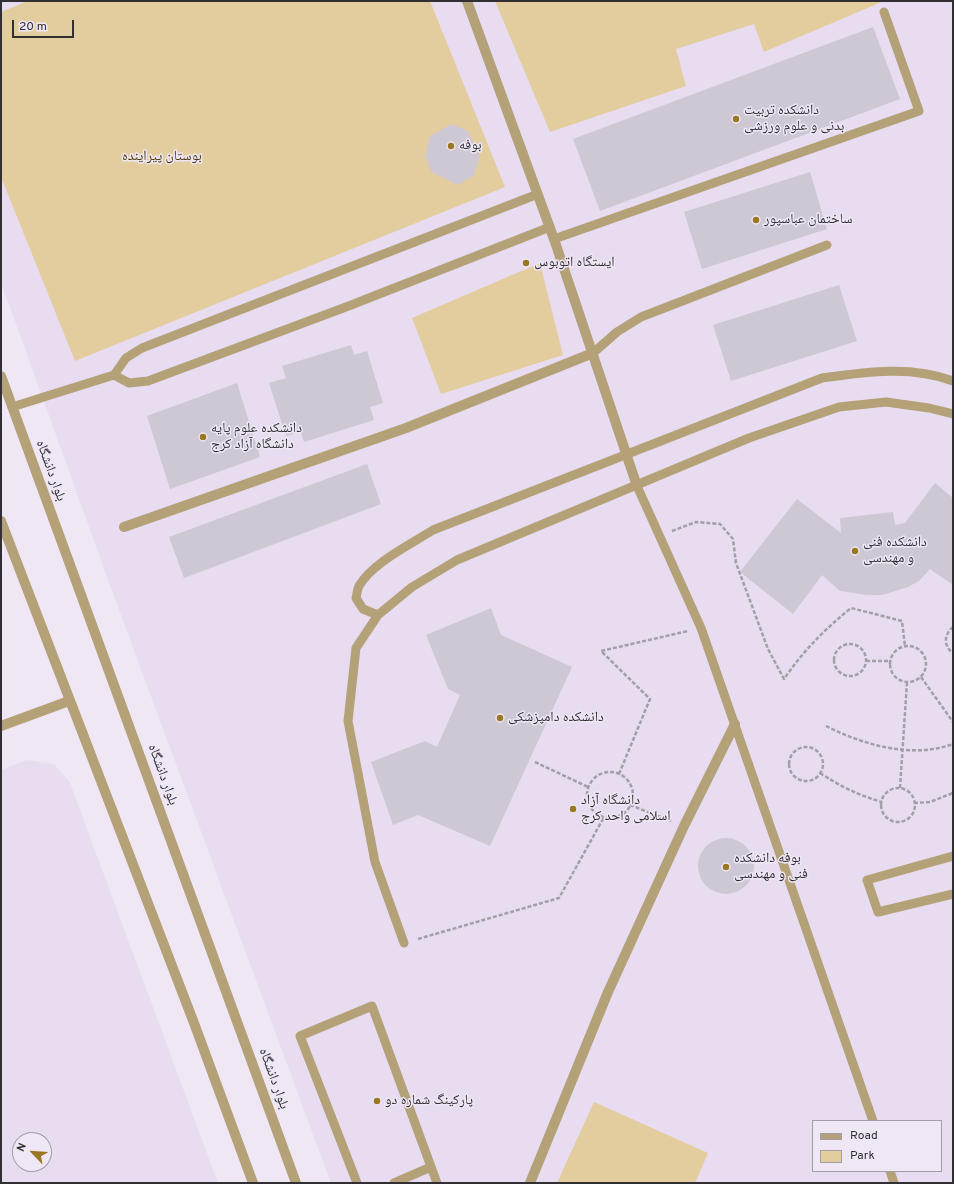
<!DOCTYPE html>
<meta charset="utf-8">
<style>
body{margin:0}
#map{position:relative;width:954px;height:1184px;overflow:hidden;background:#efe7f4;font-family:Overpass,sans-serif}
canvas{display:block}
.frame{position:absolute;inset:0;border:2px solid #322f34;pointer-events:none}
.legend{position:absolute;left:812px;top:1120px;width:130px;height:52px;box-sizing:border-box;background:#efe7f4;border:1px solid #a39da7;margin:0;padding:5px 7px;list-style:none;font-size:12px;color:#322f34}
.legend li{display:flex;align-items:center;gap:8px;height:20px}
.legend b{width:20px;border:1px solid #a39da7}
.north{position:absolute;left:12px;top:1132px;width:40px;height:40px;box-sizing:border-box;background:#efe7f4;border:1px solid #a39da7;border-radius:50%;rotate:295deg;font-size:11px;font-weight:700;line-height:16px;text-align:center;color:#322f34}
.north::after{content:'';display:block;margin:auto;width:14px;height:18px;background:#9a7722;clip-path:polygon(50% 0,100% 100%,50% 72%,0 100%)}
.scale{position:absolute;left:12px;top:20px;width:62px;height:18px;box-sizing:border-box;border:2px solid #322f34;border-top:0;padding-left:5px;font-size:12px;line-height:14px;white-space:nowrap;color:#322f34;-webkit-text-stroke:3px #efe7f4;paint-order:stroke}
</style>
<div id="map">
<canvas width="954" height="1184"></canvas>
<div class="frame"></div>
<ul class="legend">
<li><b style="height:5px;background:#b5a177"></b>Road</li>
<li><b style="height:11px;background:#e3cd9e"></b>Park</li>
</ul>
<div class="north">N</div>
<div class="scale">20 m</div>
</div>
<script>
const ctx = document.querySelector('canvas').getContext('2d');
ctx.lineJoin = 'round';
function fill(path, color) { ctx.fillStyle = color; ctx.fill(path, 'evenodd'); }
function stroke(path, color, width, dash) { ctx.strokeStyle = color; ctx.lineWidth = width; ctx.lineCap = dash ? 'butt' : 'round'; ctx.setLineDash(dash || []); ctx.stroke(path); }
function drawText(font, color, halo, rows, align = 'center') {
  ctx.font = font + ' Overpass,"Noto Naskh Arabic",sans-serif'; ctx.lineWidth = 3; ctx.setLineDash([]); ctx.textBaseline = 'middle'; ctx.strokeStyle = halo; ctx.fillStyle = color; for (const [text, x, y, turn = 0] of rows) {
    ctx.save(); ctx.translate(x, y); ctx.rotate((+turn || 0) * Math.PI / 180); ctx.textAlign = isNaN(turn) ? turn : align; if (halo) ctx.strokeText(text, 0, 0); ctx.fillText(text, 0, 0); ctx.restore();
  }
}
const built = new Path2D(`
 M1,1H953V1183H331L111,588L1,282ZM813,1121H941V1171H813Z
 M27,760L54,764L70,783L218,1183H1V770ZM20,1140H44V1164H20Z`);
const green = new Path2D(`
 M28,1H430L505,187L75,361L1,177V12Z
 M495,1H884L764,52L754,24L676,49L686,86L550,132Z
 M540,263L563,355L441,394L412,318Z
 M594,1102L708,1153L695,1183H557Z`);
const building = new Path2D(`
 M873,27L900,99L600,211L573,139Z
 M452,124L468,131L480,156L474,175L458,185L431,172L425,155L430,136Z
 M810,172L827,229L702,269L684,212Z
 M839,285L857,341L731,381L713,325Z
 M351,345L354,355L367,351L383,403L370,407L374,420L304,442L301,432L286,436L269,383L286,378L282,366Z
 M237,383L260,457L170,489L147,416Z
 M367,464L381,504L184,578L169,537Z
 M935,483L953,498V585L930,569L919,581L908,587L882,595H867L840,591L822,575L793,614L740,572L797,499L841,533L840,518L893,512L895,525L905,523Z
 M491,608L501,635L572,667L490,846L418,815L393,825L371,762L425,741L437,747L460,695L448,689L426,635Z
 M698 866a28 28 0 1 1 56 0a28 28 0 1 1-56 0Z`);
const path = new Path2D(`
 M672,531L696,522L720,524L733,539L736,563L768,649L784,679C804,650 824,630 851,608L902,621L905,646
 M953,627C944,634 943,646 953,653
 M834 660a16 16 0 1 1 32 0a16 16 0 1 1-32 0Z
 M890 664a18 18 0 1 1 36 0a18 18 0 1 1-36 0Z
 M866,661H891
 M921,677L953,722
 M826,726C864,745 911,759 953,744
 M789 764a17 17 0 1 1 34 0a17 17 0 1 1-34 0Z
 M535,762L588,787
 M587 795a23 23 0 1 1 46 0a23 23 0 1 1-46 0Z
 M820,773C840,786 858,795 882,802
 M619,774L650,699L601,651L688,631
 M900,788L907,682
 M881 805a17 17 0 1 1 34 0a17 17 0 1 1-34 0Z
 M914,803L930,802L953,793
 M630,805L671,821
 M418,939L559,898L604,817`);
const service = new Path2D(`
 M538,194L142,348L126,358L114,375L129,383L148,381L346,307L550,227
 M554,239L919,111L884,12
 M593,353L617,332L641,317L827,245
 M12,407L114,375
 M637,486L701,628L873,1121
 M378,615L363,609L356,598C357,595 357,590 359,586C372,563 411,544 433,530L822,378C865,372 911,365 953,381
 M953,856L867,880L878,912L953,894
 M404,943L375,862L348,721L356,648L378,615L412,587L457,560L749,438L839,407L886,402L929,408L953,414
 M890,1171L894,1183
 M357,1183L300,1036L372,1006L437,1183
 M394,1183L431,1167`);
const minor = new Path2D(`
 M467,1L554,239L637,486
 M124,527L406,428L593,353
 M530,1183L608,992L684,826L735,724`);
const tertiary = new Path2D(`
 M1,376L296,1183
 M1,521L194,1023L253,1183
 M1,726L69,701`);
const markers = [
 [736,119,4,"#9a7722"],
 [451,146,4,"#9a7722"],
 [756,220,4,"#9a7722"],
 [526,263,4,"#9a7722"],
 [203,437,4,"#9a7722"],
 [855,551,4,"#9a7722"],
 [500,718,4,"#9a7722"],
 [573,809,4,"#9a7722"],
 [726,867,4,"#9a7722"],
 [377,1101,4,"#9a7722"]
];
const poiNames = [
 ["دانشکده تربیت",744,111],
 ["بدنی و علوم ورزشی",744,127],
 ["بوفه",459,146],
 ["ساختمان عباسپور",764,220],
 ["ایستگاه اتوبوس",534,263],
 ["دانشکده علوم پایه",211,429],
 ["دانشگاه آزاد کرج",211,445],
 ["دانشکده فنی",863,543],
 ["و مهندسی",863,559],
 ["دانشکده دامپزشکی",508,718],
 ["دانشگاه آزاد",581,801],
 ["اسلامی واحد کرج",581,817],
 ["بوفه دانشکده",734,859],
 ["فنی و مهندسی",734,875],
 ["پارکینگ شماره دو",385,1101]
];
const parkNames = [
 ["بوستان پیراینده",162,157]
];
const streetNames = [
 ["بلوار دانشگاه",50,471,70],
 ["بلوار دانشگاه",162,775,70],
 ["بلوار دانشگاه",273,1079,70]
];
fill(built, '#e7dcf0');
fill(green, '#e3cd9e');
fill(building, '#cec7d4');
stroke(path, '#a49ea8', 2.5, [4, 2]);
stroke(service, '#b5a177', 9);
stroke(minor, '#b5a177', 10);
stroke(tertiary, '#b5a177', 10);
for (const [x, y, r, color] of markers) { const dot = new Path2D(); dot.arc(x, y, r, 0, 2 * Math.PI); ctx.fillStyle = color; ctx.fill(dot); stroke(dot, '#efe7f4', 1.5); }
drawText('14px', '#322f34', '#efe7f4', poiNames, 'left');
drawText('14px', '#4b390c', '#efe7f4', parkNames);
drawText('14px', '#322f34', '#efe7f4', streetNames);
</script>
